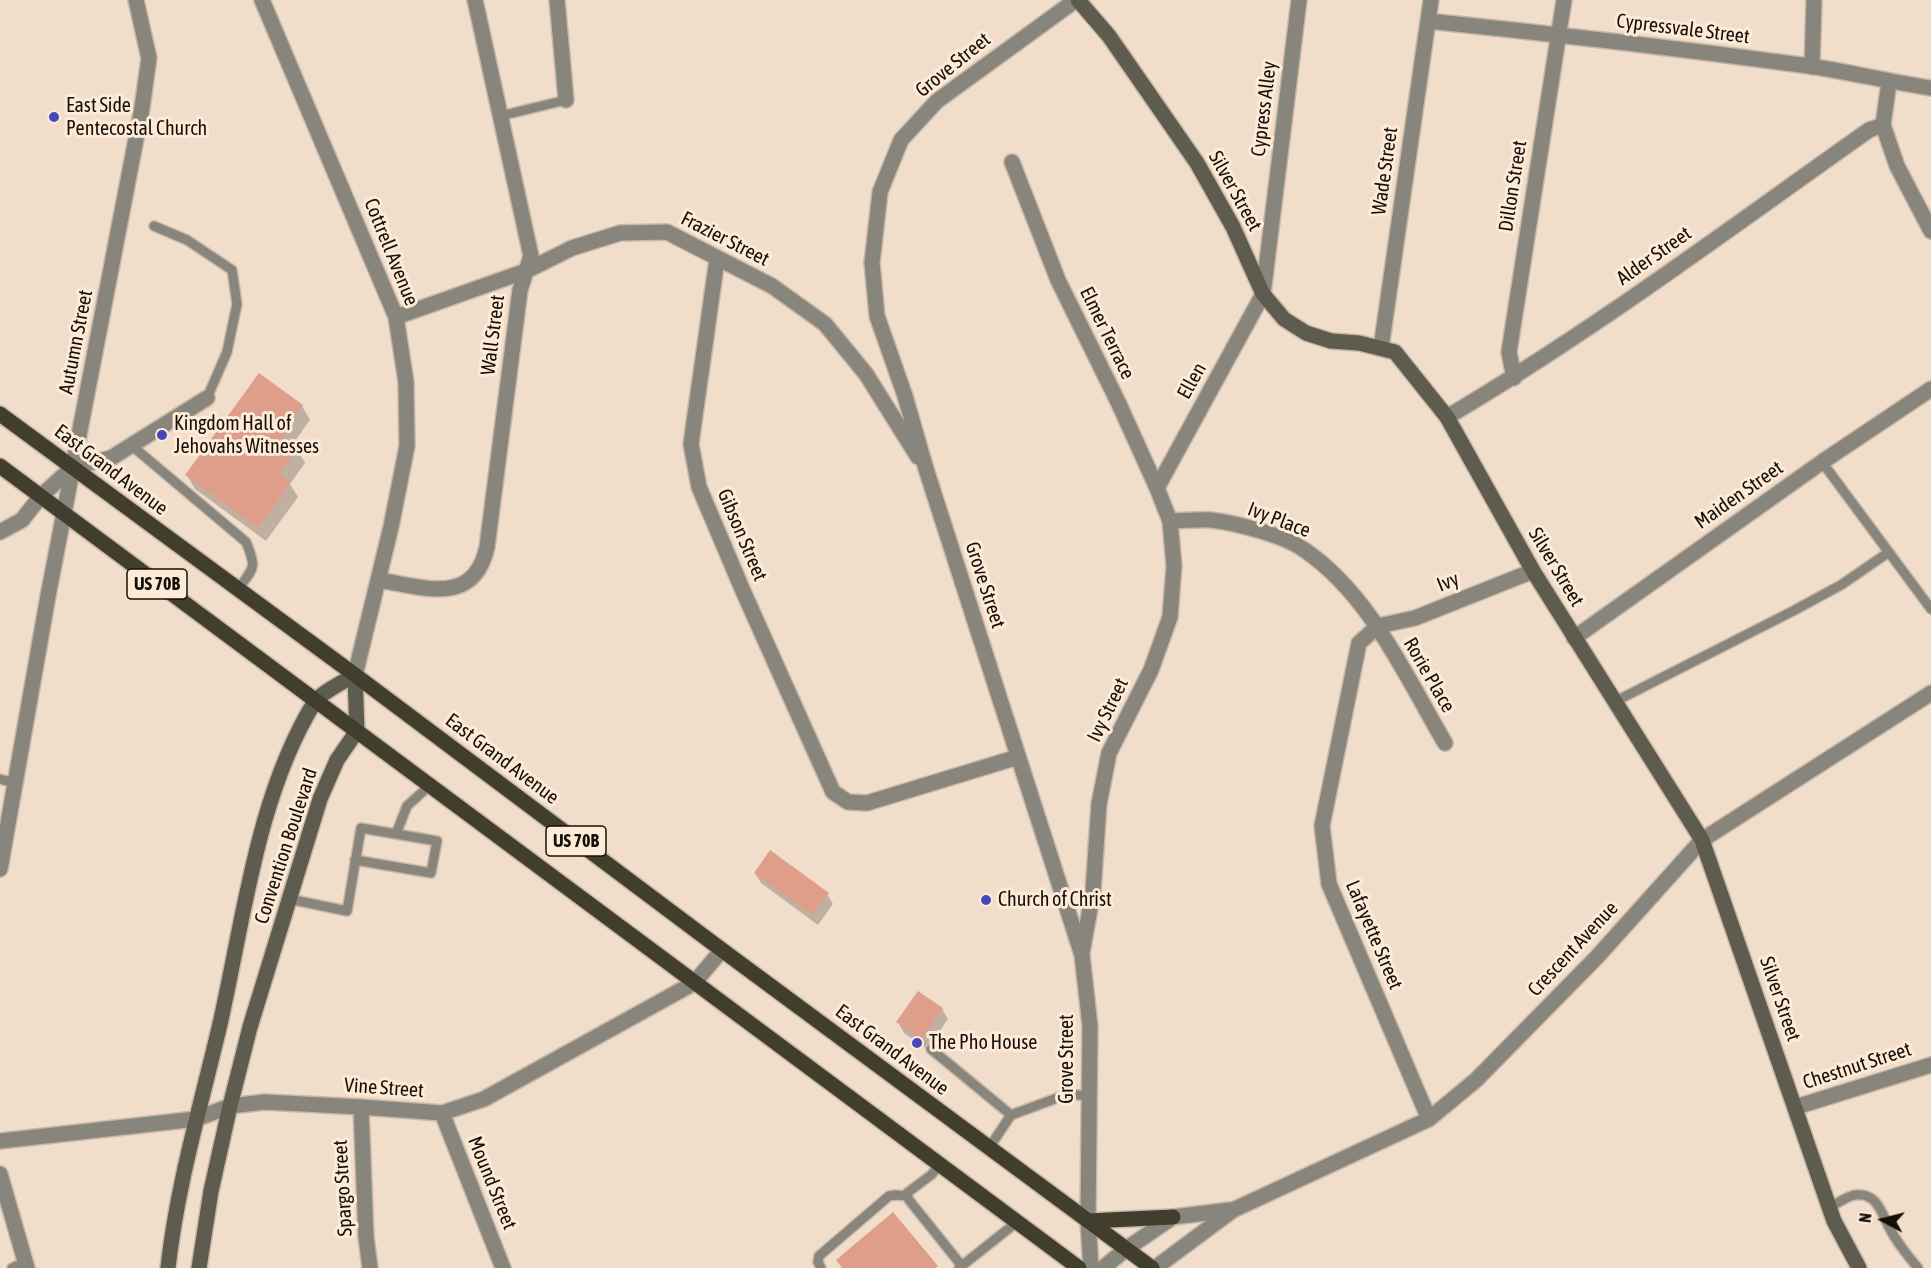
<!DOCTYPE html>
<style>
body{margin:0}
#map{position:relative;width:1931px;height:1268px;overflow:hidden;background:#f0ddca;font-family:"Asap Condensed",sans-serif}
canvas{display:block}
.north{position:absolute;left:1853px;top:1190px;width:60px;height:60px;-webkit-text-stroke:4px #fdebd7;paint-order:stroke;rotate:277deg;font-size:16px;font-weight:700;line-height:24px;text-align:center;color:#150f09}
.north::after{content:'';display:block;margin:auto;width:21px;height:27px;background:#150f09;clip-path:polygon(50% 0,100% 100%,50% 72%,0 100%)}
</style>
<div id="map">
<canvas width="1931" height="1268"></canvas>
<div class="north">N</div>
</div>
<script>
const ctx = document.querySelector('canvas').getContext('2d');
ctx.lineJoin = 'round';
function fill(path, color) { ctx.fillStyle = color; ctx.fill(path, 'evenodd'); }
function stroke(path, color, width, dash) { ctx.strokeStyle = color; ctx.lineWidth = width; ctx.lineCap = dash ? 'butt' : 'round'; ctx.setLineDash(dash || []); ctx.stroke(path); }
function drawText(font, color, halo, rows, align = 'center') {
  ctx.font = font + ' "Asap Condensed",sans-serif'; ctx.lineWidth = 6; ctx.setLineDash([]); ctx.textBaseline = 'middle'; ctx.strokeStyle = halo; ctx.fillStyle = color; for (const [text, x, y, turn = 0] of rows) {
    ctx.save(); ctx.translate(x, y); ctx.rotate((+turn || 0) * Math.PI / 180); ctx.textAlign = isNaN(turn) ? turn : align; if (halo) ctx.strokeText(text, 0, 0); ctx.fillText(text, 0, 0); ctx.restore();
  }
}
const shadow = new Path2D(`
 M302,406L310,420L292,445L297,449L305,463L290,484L298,497L266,541L195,489L187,475Z
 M755,873L827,894L833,904L818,925L761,883Z
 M942,1009L948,1019L927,1049L904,1033L898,1022Z`);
const building = new Path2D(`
 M259,373L303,405L281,436L298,448L280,474L291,482L258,528L185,475Z
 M770,850L829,893L812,915L754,873Z
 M918,991L943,1008L921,1040L896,1022Z
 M893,1212L938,1266L935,1268H842L836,1260Z`);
const lane = new Path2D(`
 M500,116L566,100
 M154,226L187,240L232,270L237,304L227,352L207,398
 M131,445L246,542C257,568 254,568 238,589
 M1822,462L1931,609
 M1614,702L1793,611L1841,585L1889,552
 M0,779L15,783
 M396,834L407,806L429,786
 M289,899L347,911L361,828L437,841L431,873L355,860
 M931,1049L1011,1115L1068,1094L1088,1096
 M989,1148L1011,1115
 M940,1165L931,1175L907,1193L909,1200L962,1266
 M1829,1207C1837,1204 1847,1196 1855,1195C1878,1192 1882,1215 1890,1229C1897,1243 1908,1256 1918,1268
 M12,1268L25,1262
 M821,1268L818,1262L819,1256L889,1196L895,1195L908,1196
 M959,1268L1017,1222`);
const street = new Path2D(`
 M262,0L396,317L406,382L407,446L391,527L355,675
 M557,0L566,100
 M1076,0L937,101L901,140L880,192L872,263L877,316L905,396L926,469L1082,955L1090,1026L1088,1221L1091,1268
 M1428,21C1555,34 1683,49 1809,66C1850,72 1890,82 1931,88
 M1812,67L1814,0
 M1889,82L1883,125L1897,166L1931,231
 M1012,162L1058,280L1119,404L1157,488L1170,521L1174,566L1170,617L1151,670L1109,753L1099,804L1093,892L1082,953
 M717,259L691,444L699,487L743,591L833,792L848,802L867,803L1018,757
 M396,317L526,271L572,248L620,233L667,232L772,286L825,324L866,374L918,457
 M1381,348L1431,0
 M1514,378L1509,352L1564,0
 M1447,417C1593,331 1730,228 1869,130L1883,125
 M1157,488L1263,294L1299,0
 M1170,521C1184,521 1198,519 1211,520C1236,523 1283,535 1303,549C1370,594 1405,675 1445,743
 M0,532L22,520L41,496L73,467L111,458L207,398
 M378,580C423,587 474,607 487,547L520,290L531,256L475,0
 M1574,638L1822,462L1931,389
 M0,869L48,596L142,108L149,58L136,0
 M361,1107L366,1237L370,1268
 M1796,1107L1931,1065
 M442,1113L503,1268
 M1429,1119L1329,884L1322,826L1359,643L1378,626L1415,618L1533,571
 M0,1141L196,1119L230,1106L265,1102L361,1107L442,1113L484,1099L694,983L722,950
 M0,1174L27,1268
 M1103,1268L1126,1249L1173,1217L1230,1210
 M1155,1268L1233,1210L1429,1119L1476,1080L1597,957L1702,840L1931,693`);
const secondary = new Path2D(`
 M1078,0L1109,36L1197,163L1233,227L1263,294L1284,319L1306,333L1331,341L1359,343L1395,352L1447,417L1533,571L1702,840L1834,1221L1859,1268
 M168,1268C177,1185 201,1105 220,1024C244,918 257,796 314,703C320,693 345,681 355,675
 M199,1268L211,1191L230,1106L250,1027L320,799L337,760L357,731L355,675`);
const primary = new Path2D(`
 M0,414L355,675L722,950L1152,1268
 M0,466L1079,1268
 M1088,1221L1173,1217`);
const markers = [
 [54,117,6,"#4448bd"],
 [162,435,6,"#4448bd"],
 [986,900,6,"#4448bd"],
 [917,1043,6,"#4448bd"]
];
const shields = [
 [157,584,60],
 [576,841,60]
];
const shieldNames = [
 ["US 70B",157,584],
 ["US 70B",576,841]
];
const streetNames = [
 ["Cypressvale Street",1683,29,7],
 ["Grove Street",953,65,-39],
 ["Cypress Alley",1264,109,-83],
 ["Wade Street",1385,171,-82],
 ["Dillon Street",1513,186,-81],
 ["Silver Street",1235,191,61],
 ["Frazier Street",725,239,27],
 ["Cottrell Avenue",391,252,68],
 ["Alder Street",1654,256,-35],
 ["Elmer Terrace",1107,333,64],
 ["Wall Street",493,335,-83],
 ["Autumn Street",76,342,-79],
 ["Ellen",1192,381,-61],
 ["East Grand Avenue",111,470,37],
 ["Maiden Street",1739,495,-35],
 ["Ivy Place",1279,520,21],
 ["Gibson Street",742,535,67],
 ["Silver Street",1556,567,59],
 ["Ivy",1448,582,-22],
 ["Grove Street",985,585,72],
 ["Rorie Place",1429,675,60],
 ["Ivy Street",1108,710,-64],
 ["East Grand Avenue",502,759,37],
 ["Convention Boulevard",286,846,-72],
 ["Lafayette Street",1374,935,67],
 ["Crescent Avenue",1573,949,-47],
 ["Silver Street",1780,999,71],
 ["East Grand Avenue",892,1050,37],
 ["Grove Street",1067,1059,-90],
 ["Chestnut Street",1857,1066,-18],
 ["Vine Street",384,1088,4],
 ["Mound Street",492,1183,68],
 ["Spargo Street",343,1188,-93]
];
const poiNames = [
 ["East Side",66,106],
 ["Pentecostal Church",66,129],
 ["Kingdom Hall of",174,424],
 ["Jehovahs Witnesses",174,447],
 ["Church of Christ",998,900],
 ["The Pho House",929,1043]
];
fill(shadow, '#0003');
fill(building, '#df9e8a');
stroke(lane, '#c9b8a7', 12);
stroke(street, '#c9b8a7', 18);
stroke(secondary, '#c9b8a7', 18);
stroke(primary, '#c9b8a7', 18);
stroke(lane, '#88867c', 9);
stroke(street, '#88867c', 15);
stroke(secondary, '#5e5c4e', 15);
stroke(primary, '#413e2d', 15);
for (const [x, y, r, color] of markers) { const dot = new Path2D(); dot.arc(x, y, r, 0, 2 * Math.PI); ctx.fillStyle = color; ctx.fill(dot); stroke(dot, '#fdebd7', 2); }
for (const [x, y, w] of shields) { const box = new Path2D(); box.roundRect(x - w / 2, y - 15, w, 30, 4.5); ctx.fillStyle = '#fdebd7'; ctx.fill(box); stroke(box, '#150f09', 1.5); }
drawText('bold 18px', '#150f09', null, shieldNames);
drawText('20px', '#150f09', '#fdebd7', streetNames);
drawText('20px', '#150f09', '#fdebd7', poiNames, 'left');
</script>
